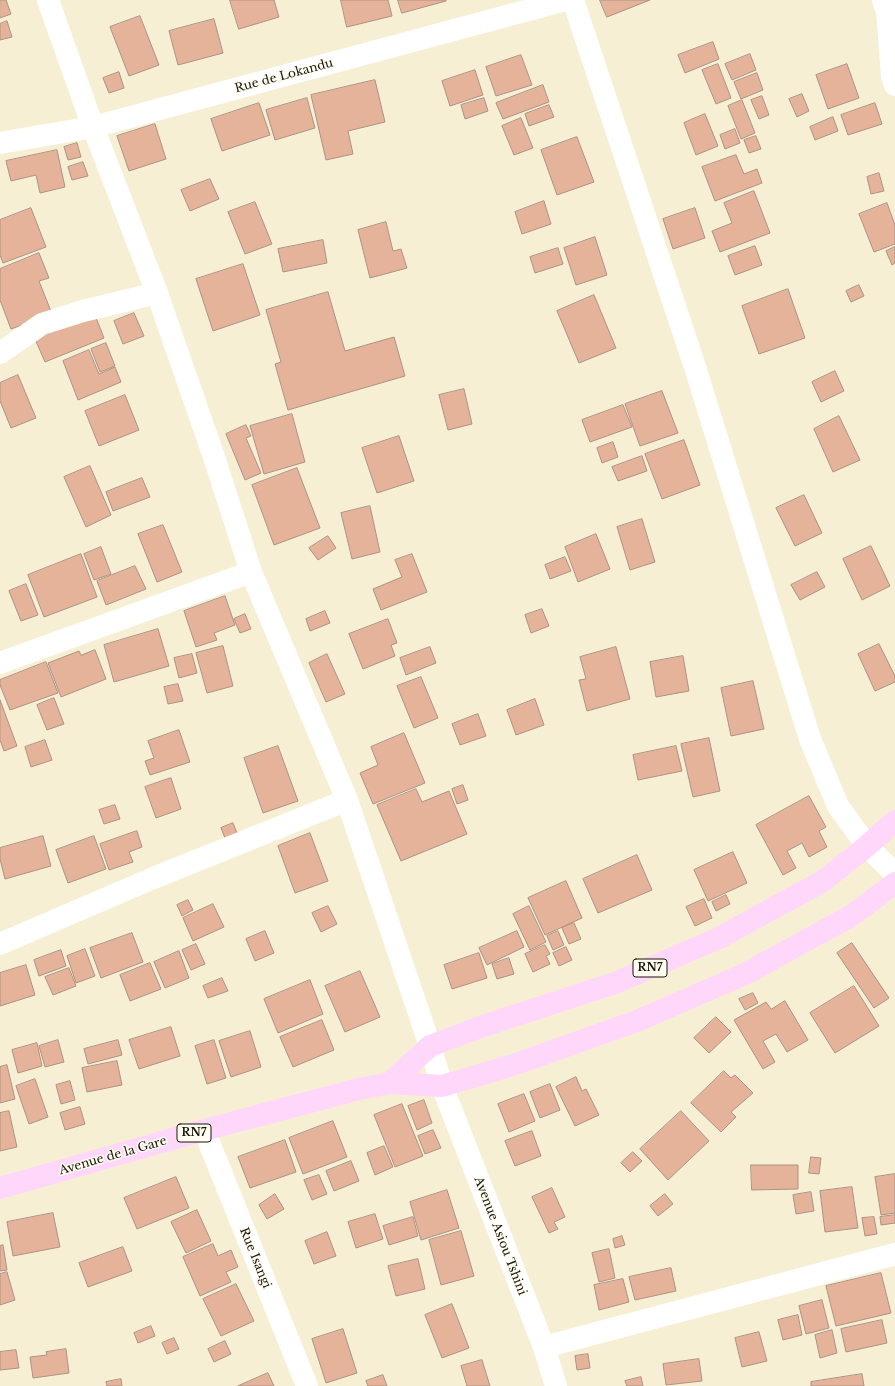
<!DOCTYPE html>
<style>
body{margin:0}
canvas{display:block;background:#f6efd3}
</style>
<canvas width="895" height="1386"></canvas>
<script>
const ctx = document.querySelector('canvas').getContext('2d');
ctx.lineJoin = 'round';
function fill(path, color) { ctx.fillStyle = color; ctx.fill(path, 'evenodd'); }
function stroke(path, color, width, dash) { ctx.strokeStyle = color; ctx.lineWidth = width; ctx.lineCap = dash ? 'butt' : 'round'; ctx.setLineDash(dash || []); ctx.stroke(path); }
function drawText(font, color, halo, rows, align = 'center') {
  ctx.font = font + ' "Libre Baskerville",serif'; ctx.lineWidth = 3; ctx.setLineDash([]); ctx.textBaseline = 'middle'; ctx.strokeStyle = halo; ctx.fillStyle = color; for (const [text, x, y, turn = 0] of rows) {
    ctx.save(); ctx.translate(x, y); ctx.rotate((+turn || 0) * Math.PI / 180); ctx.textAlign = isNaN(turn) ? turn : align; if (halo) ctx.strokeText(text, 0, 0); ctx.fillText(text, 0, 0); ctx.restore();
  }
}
const building = new Path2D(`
 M0,0H6L11,14L0,18Z
 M230,0H274L279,17L239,29Z
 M341,0H388L392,16L347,27Z
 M398,0H446V1L402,13Z
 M600,0H650L607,17Z
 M140,16L159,65L129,76L110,27Z
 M214,19L223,53L178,65L169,31Z
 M7,21L12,37L0,40V24Z
 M713,42L719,59L685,73L678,55Z
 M750,54L756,70L732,80L725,64Z
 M521,55L532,85L496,96L486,67Z
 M718,64L731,98L716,104L702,70Z
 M847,64L859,98L828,109L816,75Z
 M475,70L483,95L450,106L442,81Z
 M119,72L124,88L109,93L103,78Z
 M757,73L763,90L741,99L734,82Z
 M375,80L385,122L348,131L353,154L326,160L311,95Z
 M543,85L549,102L503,119L496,103Z
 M802,94L809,111L797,117L789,99Z
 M762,96L769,115L759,119L751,100Z
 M307,98L315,128L275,140L266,110Z
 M484,98L488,111L465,119L461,105Z
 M742,100L755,133L741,139L728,106Z
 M259,103L270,135L222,151L211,119Z
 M875,103L882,124L848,135L841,115Z
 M549,105L554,117L529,126L525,114Z
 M705,114L718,146L696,155L684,123Z
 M833,117L838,131L815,140L810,127Z
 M521,118L533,148L514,155L502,126Z
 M155,124L166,159L129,171L117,136Z
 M735,129L740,143L725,149L720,135Z
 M756,136L761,149L749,153L744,140Z
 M577,137L594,182L557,195L541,150Z
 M77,143L81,157L68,160L64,147Z
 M57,150L65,187L40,193L36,175L11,181L6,161Z
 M736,155L744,174L757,169L762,183L715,201L702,167Z
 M83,162L88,176L72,180L68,167Z
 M879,173L884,191L871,194L867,177Z
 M210,179L219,199L190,211L181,190Z
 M754,191L770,233L720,252L712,231L732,223L724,203Z
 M544,201L551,224L522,234L515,212Z
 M255,202L272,244L245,254L228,212Z
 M887,203L895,225V244L874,252L859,214Z
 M31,208L46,247L3,263L0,255V220Z
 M695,208L705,238L673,249L663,219Z
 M386,222L393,251L401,249L407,268L370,278L358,230Z
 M595,237L607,275L576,285L564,248Z
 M323,240L327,263L283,272L278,249Z
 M755,246L762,265L735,275L728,256Z
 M895,247V263L892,265L886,251Z
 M558,248L563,264L535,273L530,257Z
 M39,253L49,278L39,281L52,314L11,329L0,300V269Z
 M243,264L260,315L213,331L196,279Z
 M859,285L864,296L851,302L846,291Z
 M788,289L805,338L759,354L742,306Z
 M328,292L345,351L394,337L405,376L288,410L275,364L281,362L266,310Z
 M594,295L616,348L579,363L557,311Z
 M134,313L144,336L123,344L114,321Z
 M95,315L104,338L45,362L35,339Z
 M106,343L115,366L100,372L91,349Z
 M89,350L99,374L115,367L121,382L78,400L63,361Z
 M835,371L844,391L821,402L812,382Z
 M18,375L36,418L11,428L0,401V383Z
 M464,389L472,424L448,430L439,395Z
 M662,391L678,433L640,446L625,404Z
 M125,395L139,430L99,446L85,411Z
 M623,405L632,427L590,442L582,420Z
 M292,414L305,462L264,474L250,426Z
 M839,416L860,460L833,472L814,429Z
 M246,425L251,436L246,438L261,473L245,480L226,434Z
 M399,436L414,481L377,493L362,448Z
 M684,440L700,485L662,499L645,454Z
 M613,442L618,457L602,463L597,448Z
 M642,456L647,471L618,481L612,467Z
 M90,466L111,515L86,527L64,477Z
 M297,468L320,528L274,545L252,485Z
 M142,478L150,497L113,511L106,492Z
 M804,495L822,533L795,546L776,508Z
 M370,506L380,552L352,559L341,513Z
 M642,519L655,562L630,570L617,527Z
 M163,525L182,572L157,582L138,534Z
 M596,534L610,569L578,582L565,547Z
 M328,536L336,548L318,560L309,548Z
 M871,546L890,586L862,600L843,559Z
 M101,547L111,574L94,580L84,554Z
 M81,554L97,597L44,617L28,575Z
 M412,554L427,592L381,610L373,589L402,577L395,560Z
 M565,557L571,571L550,579L545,565Z
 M135,566L146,589L106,605L97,581Z
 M817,572L825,587L800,600L791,585Z
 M26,584L38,615L21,621L9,591Z
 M225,596L235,625L214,633L217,640L196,647L184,611Z
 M542,609L549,626L531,633L525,615Z
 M325,611L330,623L310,631L306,619Z
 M245,614L251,629L240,633L234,619Z
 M388,619L397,643L391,645L395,656L363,669L349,634Z
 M158,629L169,666L114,682L104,645Z
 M879,644L895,676V682L875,691L858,654Z
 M223,646L233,686L207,693L196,653Z
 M430,647L436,663L406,675L400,658Z
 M616,647L630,699L587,711L579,680L586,679L580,657Z
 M95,650L106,679L61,697L48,663L79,651L81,655Z
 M192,654L197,673L179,678L174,658Z
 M327,654L345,694L326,702L309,663Z
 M683,656L689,691L656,697L650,662Z
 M46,662L58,693L10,710L0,685V680Z
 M421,677L438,718L414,728L397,686Z
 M753,681L764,729L731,736L721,688Z
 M178,684L183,701L168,704L164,687Z
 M54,698L64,724L47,730L37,705Z
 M535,699L544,725L516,735L507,710Z
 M0,700L17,746L4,751L0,740Z
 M478,714L486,736L460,745L452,724Z
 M179,730L190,762L150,775L145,761L154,758L148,741Z
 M404,733L425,783L373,804L360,773L378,765L371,747Z
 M709,738L720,791L693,797L681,744Z
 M45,740L52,760L31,767L25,747Z
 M278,746L298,801L263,813L244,758Z
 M676,746L682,771L638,780L633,755Z
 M171,778L181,809L156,818L145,787Z
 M463,785L468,800L457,804L452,789Z
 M416,789L422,802L449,791L467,834L401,861L377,805Z
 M809,796L826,827L819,831L827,847L809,857L802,843L787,851L796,868L783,875L756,825Z
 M115,805L120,819L104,824L99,810Z
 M233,823L237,833L225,838L221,828Z
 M137,831L142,847L129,852L133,862L109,870L100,844Z
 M310,833L328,881L295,893L278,846Z
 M43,836L51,866L5,879L0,859V848Z
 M94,836L106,869L68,883L56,850Z
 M733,852L747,883L708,901L694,870Z
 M637,855L652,890L598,913L583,879Z
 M566,881L582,918L545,935L528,898Z
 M726,895L730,904L716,911L712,902Z
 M704,899L712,918L695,926L686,907Z
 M188,900L193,910L182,916L177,905Z
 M213,904L224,927L193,941L183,918Z
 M328,906L337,924L321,932L312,913Z
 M529,906L546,942L530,950L513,914Z
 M574,923L581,939L569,944L562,928Z
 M265,931L274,953L255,961L246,939Z
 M517,931L524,947L487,965L479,948Z
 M558,931L564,945L553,950L547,936Z
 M132,933L143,962L101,978L90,948Z
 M852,943L889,998L874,1008L837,953Z
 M196,944L205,964L191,970L182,950Z
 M545,945L550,954L546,956L550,964L533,972L525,954Z
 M566,947L572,960L559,966L553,953Z
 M85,949L95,976L76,983L67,956Z
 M61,950L66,966L39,976L34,960Z
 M179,951L189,978L165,988L154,962Z
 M479,953L487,978L452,989L444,965Z
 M509,958L514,974L497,979L492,964Z
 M150,963L161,989L130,1001L120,975Z
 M26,965L35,995L0,1006V973Z
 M69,968L76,986L53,995L45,977Z
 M360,971L380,1017L345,1032L325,986Z
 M222,978L228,991L208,998L203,986Z
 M310,980L323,1014L278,1033L264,999Z
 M854,986L879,1026L835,1053L810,1013Z
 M753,993L758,1003L745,1010L739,999Z
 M785,1001L808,1040L787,1052L776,1034L763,1041L775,1062L763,1069L734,1020L766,1002L771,1009Z
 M716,1017L731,1032L709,1053L694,1038Z
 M322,1020L334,1050L293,1067L280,1037Z
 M171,1027L180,1056L139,1069L129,1040Z
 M250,1031L261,1067L231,1077L219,1041Z
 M58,1040L64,1062L45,1067L39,1046Z
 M118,1040L122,1055L88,1064L84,1049Z
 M214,1040L226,1078L207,1084L195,1046Z
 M37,1043L42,1066L18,1073L12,1050Z
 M117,1061L122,1085L87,1092L82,1068Z
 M7,1065L15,1099L0,1103V1067Z
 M724,1071L731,1078L735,1075L753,1093L731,1112L736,1117L721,1132L691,1103Z
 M576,1077L582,1091L586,1089L599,1115L575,1126L556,1087Z
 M35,1079L48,1117L29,1124L16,1086Z
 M70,1081L75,1100L61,1104L56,1085Z
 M550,1084L560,1110L540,1118L530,1092Z
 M524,1094L535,1121L509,1132L498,1104Z
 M424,1100L432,1123L417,1130L408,1106Z
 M402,1104L423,1156L395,1167L374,1115Z
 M80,1107L85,1124L65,1130L60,1113Z
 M9,1111L17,1147L0,1151V1113Z
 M681,1111L709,1141L668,1180L640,1149Z
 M333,1121L347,1157L303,1174L289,1138Z
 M433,1130L441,1148L425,1154L418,1136Z
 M532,1131L541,1156L515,1166L505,1141Z
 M285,1140L296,1172L250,1188L238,1157Z
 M384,1146L393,1167L375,1175L367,1153Z
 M633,1152L642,1161L630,1172L621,1163Z
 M811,1157L821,1158L819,1174L809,1173Z
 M351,1161L359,1181L334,1191L326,1171Z
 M751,1165H798V1189L752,1190Z
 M895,1174V1213L881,1215L875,1177Z
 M319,1175L327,1194L312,1200L304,1180Z
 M176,1177L189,1208L137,1229L124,1198Z
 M852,1187L858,1228L825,1232L820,1191Z
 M552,1188L565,1217L554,1222L558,1229L549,1233L532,1197Z
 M447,1190L459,1228L421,1240L410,1202Z
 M811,1192L814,1211L796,1214L793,1195Z
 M275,1194L284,1209L267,1219L259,1205Z
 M665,1194L673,1204L658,1216L650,1206Z
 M197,1210L211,1241L186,1253L171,1222Z
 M53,1213L60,1247L13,1256L7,1222Z
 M375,1214L383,1239L356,1248L348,1222Z
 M895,1215V1223L881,1225L880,1217Z
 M413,1217L418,1236L389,1245L383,1226Z
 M874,1217L877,1234L865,1236L862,1218Z
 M461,1231L474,1276L441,1285L429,1240Z
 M327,1232L336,1256L314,1264L305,1241Z
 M622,1236L625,1245L615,1248L613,1239Z
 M213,1244L218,1256L231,1250L238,1267L226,1272L231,1282L200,1296L183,1257Z
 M3,1245L7,1270L0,1271V1246Z
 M123,1247L132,1271L88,1287L79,1263Z
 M609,1249L615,1278L599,1282L592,1253Z
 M418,1259L425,1289L396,1296L388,1266Z
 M671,1268L676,1291L635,1300L629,1277Z
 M7,1272L15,1300L0,1305V1274Z
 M881,1273L891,1313L836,1326L826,1286Z
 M623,1279L629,1302L599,1310L594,1285Z
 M236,1284L254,1321L221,1336L203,1299Z
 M822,1300L829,1328L806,1334L799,1306Z
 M452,1304L469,1348L442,1358L425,1315Z
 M798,1315L802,1335L783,1340L778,1320Z
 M882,1320L887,1343L846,1352L841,1329Z
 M151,1326L155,1336L138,1343L134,1333Z
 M343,1329L357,1373L326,1383L312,1339Z
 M832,1330L837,1353L820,1358L815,1335Z
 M759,1332L767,1361L742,1367L735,1338Z
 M174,1338L179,1349L167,1354L162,1343Z
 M225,1341L231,1354L214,1362L208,1349Z
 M66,1349L69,1373L33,1378L30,1357L47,1355L46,1352Z
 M16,1350L19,1368L0,1370V1352Z
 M588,1354L590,1368L577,1370L575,1356Z
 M699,1359L702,1381L666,1385L663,1364Z
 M482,1360L490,1386H467L461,1366Z
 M268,1373L274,1386H238Z
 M862,1374L864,1386H811V1382Z
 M383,1375L387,1386H368L366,1381Z
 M641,1377L643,1386H627L625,1381Z
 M121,1379L122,1386H107L106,1382Z`);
const minor = new Path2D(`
 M48,0L93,127L157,293L214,457L251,572L347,800L430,1046L442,1086L544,1347L556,1386
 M573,0L695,367L810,739L838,806L867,846L895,874
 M883,0L887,11L892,76L895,85
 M0,143L93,127L566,0
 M0,353L42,324L83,311L157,293
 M0,663L251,572
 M0,944L151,879L347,800
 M204,1130L307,1386
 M544,1347L895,1254`);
const major = new Path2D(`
 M390,1083L430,1046L486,1025L615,983L719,938L823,881L867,846L895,821
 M0,1188L204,1130L359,1089L390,1083L442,1086L513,1065L637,1021L745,974L851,916L895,883`);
const shields = [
 [650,968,34],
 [194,1133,34]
];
const shieldNames = [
 ["RN7",650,968],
 ["RN7",194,1133]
];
const streetNames = [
 ["Rue de Lokandu",284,76,-15],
 ["Avenue de la Gare",113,1156,-16],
 ["Avenue Asiou Tshini",500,1236,69],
 ["Rue Isangi",255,1258,68]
];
fill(building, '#e4b39a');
stroke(building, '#ad9285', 1);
stroke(minor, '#fff', 22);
stroke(major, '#fed7fa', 22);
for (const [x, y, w] of shields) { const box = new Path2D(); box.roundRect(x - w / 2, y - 9, w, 18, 3); ctx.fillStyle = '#fffcf1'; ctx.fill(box); stroke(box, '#17140a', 1); }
drawText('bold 11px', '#17140a', null, shieldNames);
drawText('12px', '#17140a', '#fffcf1', streetNames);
</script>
